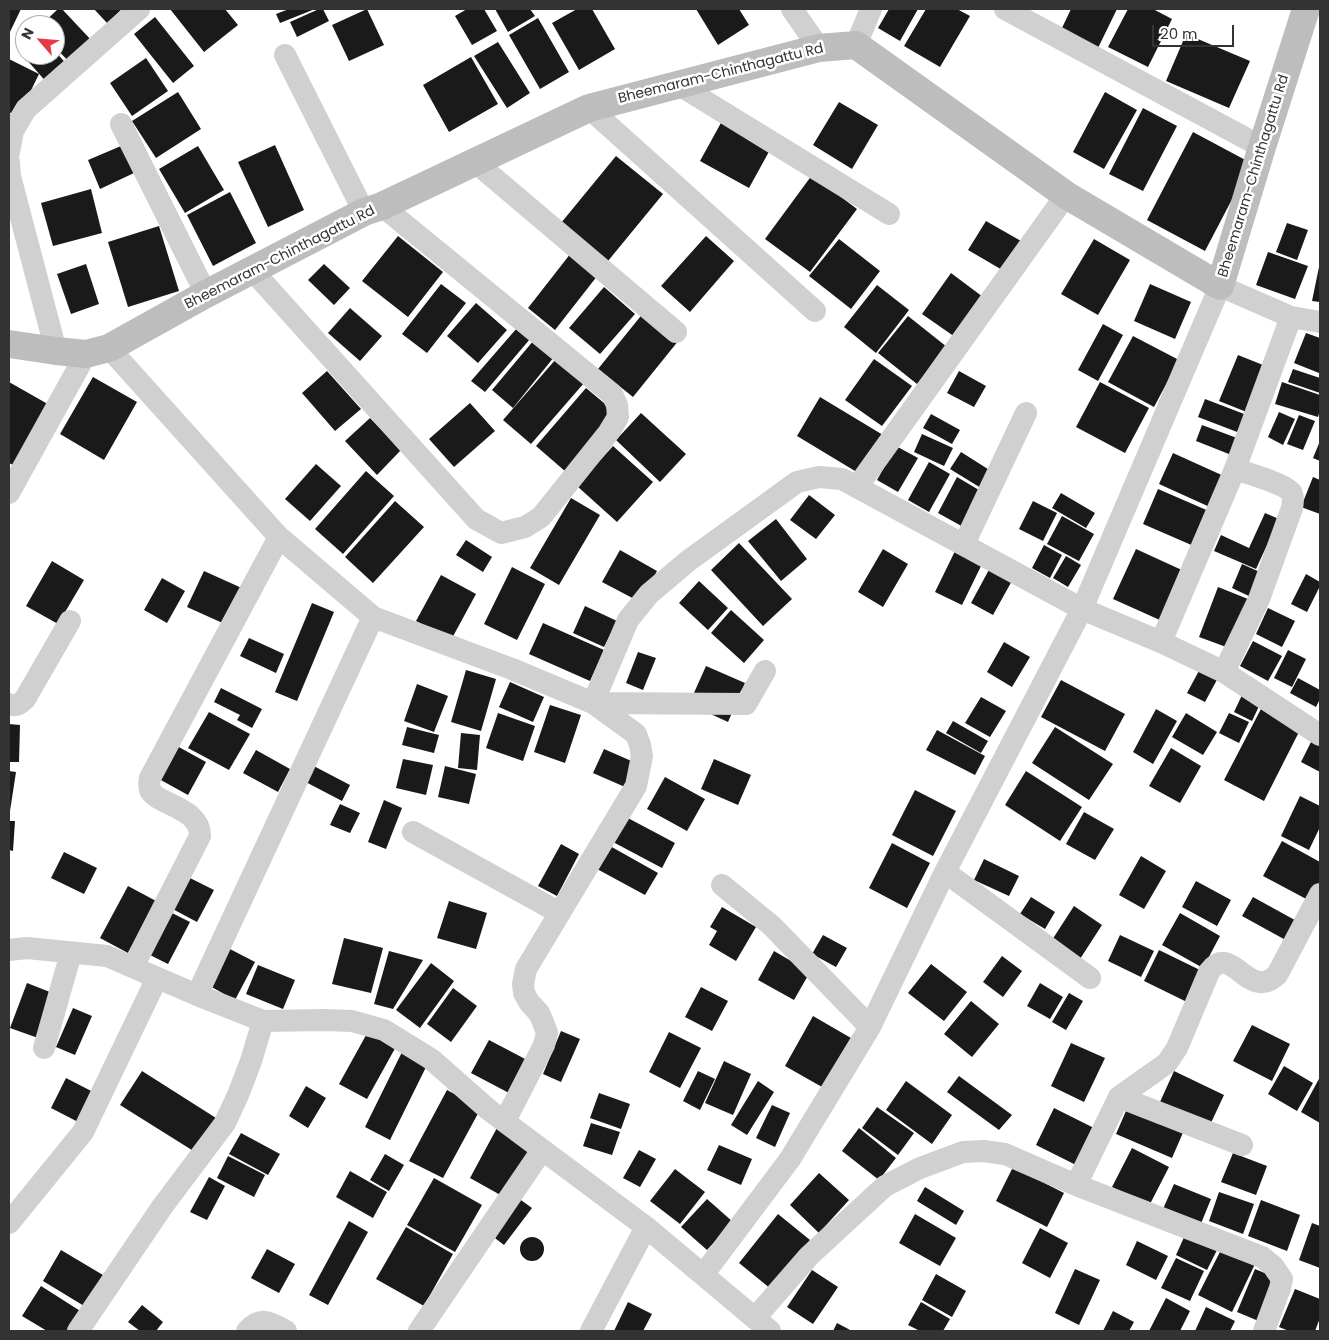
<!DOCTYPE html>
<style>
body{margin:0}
#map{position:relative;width:1329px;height:1340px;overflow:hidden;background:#fff;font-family:Poppins,sans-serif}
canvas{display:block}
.frame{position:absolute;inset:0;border:10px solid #333;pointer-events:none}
.north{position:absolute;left:15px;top:15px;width:50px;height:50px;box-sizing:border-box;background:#fff;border:1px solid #adadad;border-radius:50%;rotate:297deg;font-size:14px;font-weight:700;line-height:20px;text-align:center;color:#333}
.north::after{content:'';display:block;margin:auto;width:18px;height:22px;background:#e63946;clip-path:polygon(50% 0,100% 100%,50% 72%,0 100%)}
.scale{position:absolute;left:1152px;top:25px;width:82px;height:22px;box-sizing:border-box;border:2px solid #333;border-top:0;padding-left:6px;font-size:15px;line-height:18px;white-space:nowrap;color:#333;-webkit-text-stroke:4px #fff;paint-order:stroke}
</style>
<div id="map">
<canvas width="1329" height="1340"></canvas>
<div class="frame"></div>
<div class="north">N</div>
<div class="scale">20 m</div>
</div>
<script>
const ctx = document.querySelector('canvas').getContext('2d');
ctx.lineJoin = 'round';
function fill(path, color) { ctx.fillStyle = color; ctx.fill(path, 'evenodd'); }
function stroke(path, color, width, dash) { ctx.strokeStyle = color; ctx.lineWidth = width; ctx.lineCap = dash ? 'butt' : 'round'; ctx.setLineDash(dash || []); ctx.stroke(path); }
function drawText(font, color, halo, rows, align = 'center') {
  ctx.font = font + ' Poppins,sans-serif'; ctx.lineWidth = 5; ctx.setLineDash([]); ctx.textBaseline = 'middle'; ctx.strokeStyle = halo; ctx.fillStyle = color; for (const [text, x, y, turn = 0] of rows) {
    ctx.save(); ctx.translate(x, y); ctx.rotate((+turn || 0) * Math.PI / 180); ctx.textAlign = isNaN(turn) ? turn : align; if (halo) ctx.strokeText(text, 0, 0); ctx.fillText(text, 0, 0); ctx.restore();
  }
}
const building = new Path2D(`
 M9,9H21L9,34Z
 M58,9H62L93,42L71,64L55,47V25H41Z
 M94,9H122L107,23Z
 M170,9H225L238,25L204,52Z
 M289,9H315L280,23L276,14Z
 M319,9H323L329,21L297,37L290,22Z
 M367,9L384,45L349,61L332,25Z
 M467,9H484L497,31L472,45L455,16Z
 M495,9H530L535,16L508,32Z
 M577,9H592L615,49L579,70L552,23Z
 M696,9H739L749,25L718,45Z
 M889,9H918L900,41L878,28Z
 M926,9H957L970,16L940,67L904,46Z
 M1071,9H1117L1098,48L1061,30Z
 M1128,9H1153L1172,19L1148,67L1108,47Z
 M155,17L194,66L173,83L134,34Z
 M538,18L569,72L540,89L509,35Z
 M1186,34L1250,61L1229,108L1166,81Z
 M498,42L530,93L507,108L474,56Z
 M25,44V55H55V51L69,67L49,85L18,50Z
 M471,57L498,104L449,132L423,85Z
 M146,58L168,91L132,116L110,83Z
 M9,59L39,74L18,117L9,112Z
 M178,92L201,129L156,158L132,121Z
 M1105,92L1137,110L1104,169L1073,152Z
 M839,102L878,125L852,169L813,145Z
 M1143,108L1177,126L1143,191L1109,174Z
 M722,121L771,148L749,188L700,161Z
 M1193,132L1251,163L1205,251L1147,220Z
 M275,145L304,210L268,227L238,162Z
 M121,146L134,173L100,189L88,160Z
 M198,146L224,190L185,213L159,169Z
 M616,156L663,194L608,261L561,223Z
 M812,175L857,209L810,272L765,239Z
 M91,189L102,233L53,246L41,203Z
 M230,192L256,243L213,266L187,215Z
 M986,221L1021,241L1004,271L968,250Z
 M1287,223L1308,230L1297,260L1276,252Z
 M159,226L179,291L128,307L108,242Z
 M398,236L443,272L408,317L362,281Z
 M706,236L734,261L690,312L661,286Z
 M839,239L880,271L851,309L809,276Z
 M1094,239L1130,260L1098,315L1061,294Z
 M1268,252L1308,266L1295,299L1256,285Z
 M571,253L598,275L555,330L528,308Z
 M86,264L99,304L71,314L57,274Z
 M324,264L350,288L334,305L308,280Z
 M1319,267L1320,268V302L1312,301Z
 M951,273L983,297L955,337L922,314Z
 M441,284L466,303L427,353L402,334Z
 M1150,284L1191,302L1175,339L1134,321Z
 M877,285L909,310L876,353L844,327Z
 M604,287L635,314L600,354L569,328Z
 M476,303L507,330L478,363L447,336Z
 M350,308L382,336L360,361L328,333Z
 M644,312L679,340L633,397L598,369Z
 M908,316L947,347L917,384L878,353Z
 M1103,324L1123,335L1098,381L1078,370Z
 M517,328L530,339L485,392L471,381Z
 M1306,333L1320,338L1319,373L1294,363Z
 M1133,336L1179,360L1154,407L1108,382Z
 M534,340L554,357L513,408L492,390Z
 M1238,355L1268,367L1249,413L1219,401Z
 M556,359L584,383L531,444L503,420Z
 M874,359L912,386L882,426L845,400Z
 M1293,369L1320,378V393L1288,382Z
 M327,371L361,409L335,431L302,393Z
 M959,371L986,386L974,407L947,393Z
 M93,377L137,402L104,460L60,434Z
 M9,382L53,407L19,468L9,463Z
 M1100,382L1149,408L1125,453L1076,427Z
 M1282,382L1320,395V410L1318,417L1275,404Z
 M586,388L616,413L566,472L536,446Z
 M820,397L883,435L860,474L797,436Z
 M1205,399L1252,417L1245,435L1198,417Z
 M470,403L495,431L454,467L429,439Z
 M1279,412L1295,419L1283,445L1268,437Z
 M641,413L686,454L660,482L616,440Z
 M931,414L960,430L952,444L923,428Z
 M1299,415L1315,421L1303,450L1287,444Z
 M370,418L401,450L377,475L345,441Z
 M1202,425L1245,441L1239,458L1196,441Z
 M922,434L953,448L944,466L914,452Z
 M1320,441V461L1313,458Z
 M613,446L653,482L617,522L577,486Z
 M896,446L918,458L898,492L877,480Z
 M961,452L991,471L981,488L950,469Z
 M1173,453L1226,477L1212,508L1159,484Z
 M929,462L950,474L929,512L908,500Z
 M316,464L341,486L310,521L285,499Z
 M366,471L394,496L343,554L315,529Z
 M957,477L984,493L965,528L938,513Z
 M1313,477L1320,480V514L1301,507Z
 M1158,489L1211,512L1196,547L1143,524Z
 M1061,493L1095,513L1086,528L1052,508Z
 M809,495L835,515L816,539L790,520Z
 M571,498L600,515L559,585L530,568Z
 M395,501L424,527L373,583L345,557Z
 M1033,501L1057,513L1043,541L1019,529Z
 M1265,513L1279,519L1256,569L1214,551L1221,535L1249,548Z
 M1062,516L1094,534L1079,561L1047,544Z
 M776,519L807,559L781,581L748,541Z
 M466,540L492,557L483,572L456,555Z
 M739,543L792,599L763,626L711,570Z
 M1044,545L1062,555L1050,578L1032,568Z
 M883,549L908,564L883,607L858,592Z
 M956,549L983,562L962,605L935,592Z
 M1136,549L1184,571L1162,621L1113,599Z
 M620,550L657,571L640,602L602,582Z
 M1066,556L1081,565L1068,587L1053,578Z
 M52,561L84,580L58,624L26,606Z
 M1242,564L1262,573L1251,597L1232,588Z
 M991,566L1013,579L993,615L971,603Z
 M512,567L545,584L517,640L484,624Z
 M204,571L244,589L227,625L187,607Z
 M1306,574L1320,582V586L1307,612L1291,604Z
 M441,575L476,594L451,640L416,621Z
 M162,578L185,591L167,623L144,610Z
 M699,581L728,608L708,630L679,603Z
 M1218,587L1248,599L1229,648L1199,637Z
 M312,603L334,612L297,701L275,692Z
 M585,606L617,621L604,647L573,633Z
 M1268,608L1295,621L1282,647L1256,634Z
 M731,610L764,640L744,663L711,633Z
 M543,623L604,650L590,681L529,654Z
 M249,638L284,654L276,673L240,656Z
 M1253,641L1282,656L1268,681L1240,666Z
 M1004,642L1030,657L1012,687L987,672Z
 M1288,650L1306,659L1292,687L1274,678Z
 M638,652L656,658L643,690L626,683Z
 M706,666L745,683L728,722L689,704Z
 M1201,667L1219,676L1205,702L1187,693Z
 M466,670L496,679L481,731L451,722Z
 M1298,678L1320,690V699L1316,707L1290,693Z
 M1061,680L1125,714L1105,751L1041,717Z
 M510,682L544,697L533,722L499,707Z
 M417,684L448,696L434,732L404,721Z
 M221,688L262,709L252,728L237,720L240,715L214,702Z
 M1243,693L1261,702L1252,721L1234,712Z
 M981,697L1006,711L990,737L965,723Z
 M550,705L581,715L565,763L534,752Z
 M1263,705L1302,726L1264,801L1224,780Z
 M1156,709L1177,721L1153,764L1133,752Z
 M209,712L250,734L229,770L188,748Z
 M498,713L535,726L523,761L486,748Z
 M1186,713L1217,732L1203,755L1172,737Z
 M1229,713L1249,722L1239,743L1219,733Z
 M953,721L988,741L981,753L946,733Z
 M9,724L20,725L19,762H9Z
 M407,727L439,735L434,753L402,745Z
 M1055,727L1113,764L1089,800L1032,763Z
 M937,730L985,756L975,775L926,750Z
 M461,733L480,735L477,770L458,768Z
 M1312,740L1320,744V772L1301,762Z
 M177,746L206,762L188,795L159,779Z
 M1171,748L1201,766L1180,803L1149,786Z
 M604,749L636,763L625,787L593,773Z
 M256,750L290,769L278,792L243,773Z
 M403,759L433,765L426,795L396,788Z
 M714,759L751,775L738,805L701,789Z
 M308,763L350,785L342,801L300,779Z
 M445,766L476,774L469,804L438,797Z
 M9,771L16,772L10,811H9Z
 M1026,771L1082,807L1060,841L1005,805Z
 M665,777L705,799L687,831L647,809Z
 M915,790L956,811L933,856L892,835Z
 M1300,796L1320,806V827L1309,850L1281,836Z
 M384,800L402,808L386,849L368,842Z
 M340,804L360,813L350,833L330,825Z
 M1084,812L1114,829L1095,860L1066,844Z
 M626,817L675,843L662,868L613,842Z
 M9,821H15L13,851L9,850Z
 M1282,841L1320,862V883L1310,901L1263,876Z
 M892,843L930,863L907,908L869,888Z
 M561,844L579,854L557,896L538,886Z
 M610,846L658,873L645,895L597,869Z
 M64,852L97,868L84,894L51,878Z
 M1141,856L1166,871L1144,909L1119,895Z
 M984,859L1019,876L1009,896L974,880Z
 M184,875L214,890L197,922L167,906Z
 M1196,881L1231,900L1217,926L1182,907Z
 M128,886L156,901L128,953L100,938Z
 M1031,897L1055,912L1045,929L1020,914Z
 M1253,897L1302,924L1291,943L1242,916Z
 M449,901L487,913L476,949L437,938Z
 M1074,906L1102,925L1080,959L1052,940Z
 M722,907L756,927L736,961L709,945L717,931L710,927Z
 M168,911L190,922L168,964L146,953Z
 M1180,913L1220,936L1203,968L1162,945Z
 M823,935L847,948L836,967L812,954Z
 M1120,935L1154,951L1141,977L1108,961Z
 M344,938L383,948L371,993L332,984Z
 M228,948L255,962L235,1000L208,985Z
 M1159,950L1204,972L1189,1003L1144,981Z
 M389,951L423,960L393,1009L374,1004Z
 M774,951L810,972L794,1000L758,980Z
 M1002,956L1022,971L1003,997L983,982Z
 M431,963L454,981L420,1028L396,1010Z
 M931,964L967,992L944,1021L908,993Z
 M258,965L295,980L283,1009L246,994Z
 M27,983L55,994L38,1038L10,1028Z
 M1040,983L1063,997L1050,1019L1027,1006Z
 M701,987L728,1001L712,1031L685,1017Z
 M453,988L477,1006L451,1042L427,1024Z
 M1069,993L1083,1001L1066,1030L1052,1022Z
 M971,1001L999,1024L972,1057L944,1034Z
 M73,1008L92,1016L75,1055L56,1047Z
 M813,1016L851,1038L822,1087L785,1066Z
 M1252,1025L1290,1044L1272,1081L1233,1061Z
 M370,1028L398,1043L367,1099L339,1084Z
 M561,1031L580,1039L561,1082L543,1074Z
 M669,1032L701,1048L680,1088L649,1072Z
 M489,1040L527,1060L509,1093L471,1073Z
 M1071,1043L1105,1058L1084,1102L1051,1086Z
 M403,1050L428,1063L390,1140L365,1127Z
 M724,1061L751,1074L733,1115L705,1103Z
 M1284,1066L1313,1083L1297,1111L1268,1094Z
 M142,1071L216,1118L195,1152L120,1105Z
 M698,1071L715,1079L700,1110L683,1101Z
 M1174,1071L1224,1095L1210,1125L1160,1102Z
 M959,1076L1012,1115L999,1130L947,1092Z
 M1320,1077V1123L1301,1112Z
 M66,1078L97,1094L82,1124L51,1108Z
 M758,1081L774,1092L747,1135L731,1125Z
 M906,1081L952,1115L932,1144L886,1110Z
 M306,1086L326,1098L308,1128L289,1116Z
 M447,1090L481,1108L443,1178L409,1161Z
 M599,1093L630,1104L621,1129L590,1118Z
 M1129,1104L1185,1128L1172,1158L1116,1134Z
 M772,1105L790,1113L775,1147L756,1138Z
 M877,1107L914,1133L898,1155L862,1128Z
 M1054,1108L1098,1130L1080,1167L1036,1145Z
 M591,1123L620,1132L612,1155L583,1146Z
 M498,1126L533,1145L504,1197L470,1178Z
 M859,1128L896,1158L879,1180L842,1151Z
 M241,1133L280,1154L268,1175L229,1154Z
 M719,1145L752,1159L741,1185L707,1170Z
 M1132,1148L1169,1167L1149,1206L1112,1187Z
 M639,1150L656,1159L640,1187L623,1178Z
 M1233,1153L1267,1166L1256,1195L1221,1182Z
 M385,1154L404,1165L389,1191L370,1180Z
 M228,1156L265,1175L254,1197L217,1178Z
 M1013,1167L1064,1193L1047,1227L996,1201Z
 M675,1169L705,1192L680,1224L650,1201Z
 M350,1171L387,1192L373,1218L336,1197Z
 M819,1173L849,1200L819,1233L790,1205Z
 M209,1177L225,1186L207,1220L190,1212Z
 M434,1178L482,1205L455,1252L407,1225Z
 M1174,1184L1211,1199L1200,1226L1163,1209Z
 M925,1187L964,1211L956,1225L917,1201Z
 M1219,1192L1254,1204L1243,1234L1209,1221Z
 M514,1195L532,1208L504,1245L487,1232Z
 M707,1199L733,1222L707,1250L681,1227Z
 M1261,1200L1300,1215L1287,1251L1248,1236Z
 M778,1214L810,1240L771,1289L739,1263Z
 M915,1214L956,1238L940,1266L899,1243Z
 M349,1221L368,1232L328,1305L309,1295Z
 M1312,1223L1320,1226V1268L1299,1260Z
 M406,1227L453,1254L424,1306L376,1279Z
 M1040,1228L1068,1243L1050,1278L1022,1263Z
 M1185,1235L1217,1250L1207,1270L1176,1255Z
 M520 1249a12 12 0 1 1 24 0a12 12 0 1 1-24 0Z
 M1137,1241L1168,1256L1156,1280L1126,1265Z
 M1222,1248L1255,1264L1232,1312L1198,1295Z
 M267,1249L295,1264L279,1293L251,1278Z
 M61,1250L108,1278L89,1309L43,1281Z
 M1176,1258L1204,1271L1190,1301L1161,1288Z
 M1075,1269L1100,1280L1079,1325L1055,1313Z
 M1255,1269L1279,1279L1261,1322L1237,1312Z
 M812,1270L838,1287L813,1324L787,1307Z
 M936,1274L966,1291L952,1317L922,1300Z
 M41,1286L85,1314L74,1331H47L22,1316Z
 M1295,1289L1320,1299V1318L1315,1331H1289L1279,1327Z
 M1166,1298L1190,1311L1180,1331H1149Z
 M628,1302L652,1314L643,1331H614Z
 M921,1302L950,1319L943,1331H920L908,1325Z
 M142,1305L163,1322L156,1331H140L128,1322Z
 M1206,1307L1235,1321L1230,1331H1195Z
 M1113,1311L1134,1322L1129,1331H1103Z
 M837,1323L852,1331H833Z`);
const street = new Path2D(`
 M792,9L819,48
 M1005,9L1262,147
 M856,45L871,9
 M285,55L364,212
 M679,85L889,214
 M589,108L815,311
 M121,124L206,294
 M9,152L13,131L26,109L139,9
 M9,162L10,176L56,351
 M475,162L676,332
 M252,270L476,519L501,533L525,527L541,517L609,432L618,417L617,405L612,394L382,206
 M109,348L279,537L373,617L512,669L593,703L628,620L649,594L688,561L797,482L819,477L842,479L1082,609L1161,642L1224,672L1320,735
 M857,487L1066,195
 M9,493L86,354
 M964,544L1026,413
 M1161,642L1235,469L1291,317
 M1224,672L1259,599L1292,508C1293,503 1294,497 1291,492C1283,483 1247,473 1235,469
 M593,703L746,704L765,671
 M9,704C16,707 20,704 25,699L70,621
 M413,832L560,913
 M945,872L1090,978
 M722,885L772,926L870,1027
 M9,950L27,948L107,956L197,995L263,1021L325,1020L352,1021L384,1030L431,1059L489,1110L646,1227L770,1331
 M133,967L200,836C200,815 179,809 162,800C158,798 152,794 150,790C149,786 149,782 150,778L279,537
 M197,995L373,617
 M44,1048L71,953
 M1119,1097L1167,1063L1177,1048L1209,972C1227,947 1241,981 1260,982C1267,983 1272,979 1277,975L1320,894
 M505,1121L544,1045L547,1033L543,1022L539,1013L529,1002L524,993L523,984L526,969L636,786L642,756L640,745L636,734L593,703
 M1076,1185L1262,1257L1273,1266L1282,1279L1280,1288L1264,1331
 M9,1223L83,1132L157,978
 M703,1275L790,1159L870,1027L945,872L1082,609L1220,286L1291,317L1320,322
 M755,1318L809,1256L885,1186L920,1168L963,1152L983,1151L1005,1154L1076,1185L1119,1097L1242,1145
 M78,1331L162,1207L225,1123L238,1095L251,1061L263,1021
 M247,1331C261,1316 270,1322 286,1331
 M419,1331L542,1150
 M591,1331L646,1227`);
const secondary = new Path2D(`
 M9,344L56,351L86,354L109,348L206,294L364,212L382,206L589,108L819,48L856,45L1066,195L1220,286L1262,147L1306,9`);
const streetNames = [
 ["Bheemaram-Chinthagattu Rd",721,74,-14],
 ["Bheemaram-Chinthagattu Rd",1254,176,-73],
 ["Bheemaram-Chinthagattu Rd",280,258,-27]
];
fill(building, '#1a1a1a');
stroke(street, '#d0d0d0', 22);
stroke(secondary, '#bdbdbd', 28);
drawText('14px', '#333', '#fff', streetNames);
</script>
